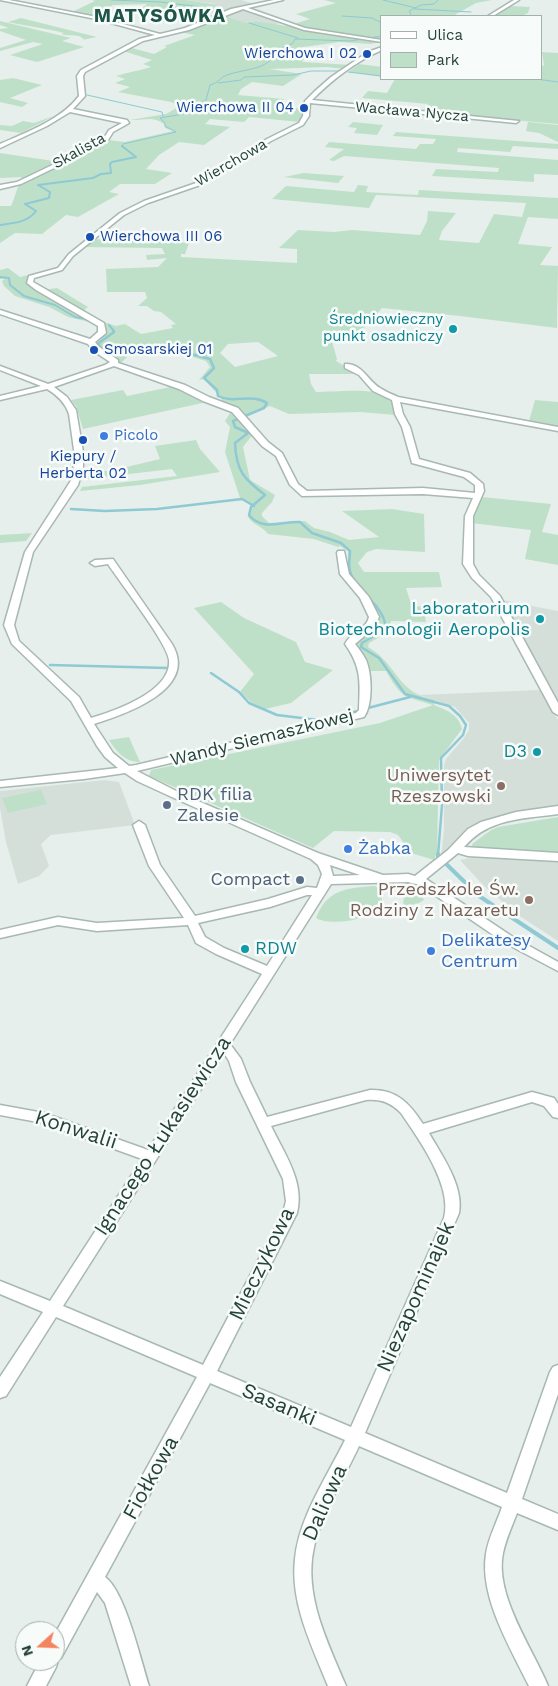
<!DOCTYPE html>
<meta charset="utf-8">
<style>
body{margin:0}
#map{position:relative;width:558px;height:1686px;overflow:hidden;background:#e6efeb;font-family:"Work Sans",sans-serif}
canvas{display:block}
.legend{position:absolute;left:380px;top:15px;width:162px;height:65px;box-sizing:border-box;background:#f7fbf9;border:1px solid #a3b1ad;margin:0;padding:6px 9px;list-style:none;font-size:15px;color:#24423a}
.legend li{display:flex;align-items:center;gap:10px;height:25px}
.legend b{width:25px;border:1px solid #a3b1ad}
.north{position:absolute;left:15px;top:1621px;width:50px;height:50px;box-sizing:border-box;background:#f7fbf9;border:1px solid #a3b1ad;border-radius:50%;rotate:250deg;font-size:14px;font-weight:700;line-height:20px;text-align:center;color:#24423a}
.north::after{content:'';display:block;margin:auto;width:18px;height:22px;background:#f4845f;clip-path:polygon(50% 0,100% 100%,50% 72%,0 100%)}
</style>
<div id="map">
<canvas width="558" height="1686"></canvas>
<ul class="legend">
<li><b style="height:6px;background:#fff"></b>Ulica</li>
<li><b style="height:14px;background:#bfe0c8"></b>Park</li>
</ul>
<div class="north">N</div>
</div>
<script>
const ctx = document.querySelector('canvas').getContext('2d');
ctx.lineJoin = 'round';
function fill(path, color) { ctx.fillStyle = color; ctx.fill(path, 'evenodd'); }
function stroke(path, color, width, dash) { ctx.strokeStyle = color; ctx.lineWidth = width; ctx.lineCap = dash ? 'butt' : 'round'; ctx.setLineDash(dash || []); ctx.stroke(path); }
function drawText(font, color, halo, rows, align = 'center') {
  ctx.font = font + ' "Work Sans",sans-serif'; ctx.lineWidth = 5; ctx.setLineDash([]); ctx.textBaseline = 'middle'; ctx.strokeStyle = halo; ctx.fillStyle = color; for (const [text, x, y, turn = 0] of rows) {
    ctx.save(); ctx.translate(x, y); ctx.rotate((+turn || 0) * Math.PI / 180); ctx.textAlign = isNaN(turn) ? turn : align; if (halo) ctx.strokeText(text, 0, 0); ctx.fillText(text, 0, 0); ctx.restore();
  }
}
const built = new Path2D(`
 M186,0H241L255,4L216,14L200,11L216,4Z
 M243,10L263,15L279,24L274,25L255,21L247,23L222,15Z
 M502,600L558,611V702L508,611Z
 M540,690L558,720V807L495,817L484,821L463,834L441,857L444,830V765L446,759L464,738L469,730V723L455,707L419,695Z
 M105,780L119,782L135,825L51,835L41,844L49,866L39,876L18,884L6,842L0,808V791Z
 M475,857L558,862V941L518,915L484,886L460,860Z`);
const green = new Path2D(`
 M92,0H186L218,5L186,15L171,23L148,21L157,15L136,13L147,4L113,5L95,17L70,13L95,1Z
 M324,0H492L476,3L453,16H382V42L370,44L340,42L296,48L308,54L302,62L351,65L344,69L327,67L269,69L302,74L283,86L252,82L241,89L238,95L284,99L279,106L303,109L304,116L300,122L249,117L244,122L210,119L205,124L230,127L204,145L179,142L159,155L146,169L172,173L155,184H120L109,192L119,194L78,217L66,215L42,234L15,233L0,243V206H11C15,198 17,186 22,180L21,177L0,178V153L60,162L108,140L125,142L173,131L165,128L164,124C152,115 143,121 130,120L166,114L180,106L171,102L118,92L130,87L115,83L125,79L116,76C128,72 139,71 151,67L143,64L152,60L123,51L132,48L154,54L167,47L164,46L195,35L180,32L222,15L247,23L255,21L287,26L310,19L296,14L336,3Z
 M510,6L530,7L528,13L522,16H493Z
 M21,18L97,37L82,40L84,39C77,33 69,37 61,34L64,33C45,28 27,26 8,22Z
 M0,21L71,38L62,41L84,47L37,62L10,55L43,44L33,42L0,51V48L26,40L0,31V29L9,28L0,25Z
 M542,52L558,53V124L422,112L428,104L362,98L368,91L387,93L395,79H542V66L544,65Z
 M359,64L382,67V77L348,72Z
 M13,78L42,85L10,98L28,103L22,107L0,102V80Z
 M54,116L21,133L0,130V125L12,126L23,121L34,123Z
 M353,122L383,125L377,135L354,133L357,128L348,127Z
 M528,122L558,125V142L539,133L526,131Z
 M396,132L558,144V149L513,146L510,152L458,148L457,152L558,160V175L534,174V182L432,176L436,169L498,172L499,168L344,156L334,161L329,160L344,149L325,147L329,142L416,149L420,144H433L436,139L393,136Z
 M304,173L344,176L338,183L284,177Z
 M358,185L368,186L366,192L418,195L419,190L558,198V219L528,217L518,244L552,247L540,265L558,266L557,328L460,316L382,308L354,339L331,338L337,359L336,361L358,374H309L311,384L316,392C333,392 376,387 389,397C395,401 395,409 396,415L360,412L289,414L270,406L247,416L219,402L222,399L204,379L199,380L210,367L206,361L163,348L129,352L128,356L121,363L94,343L105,331L104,322L116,326L125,324L141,334L173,328L171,325L176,324L161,312L154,311L147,306H138L147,298L145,292H107L106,269L158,267L167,258L147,260L146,255L165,254L162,248L83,247L94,239L189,243L185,254H181V257L297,263V249L279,248L298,230L334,232L352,230L420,235L427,221L428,211L456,213L442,231L439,240L479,243L494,214L522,217L526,203L376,195L369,208L272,199L286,186L354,192ZM258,342L278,356L235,367L220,353L228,344Z
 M8,268L20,277L33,274L28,281L94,323L68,317L49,307L15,296L4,286L2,281L5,279H0V270Z
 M57,288L88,307L83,311L44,290Z
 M175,386L207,402L83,429L76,406L71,400L123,390L127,396Z
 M535,400L558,402V427L529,421Z
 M232,410L254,433L243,447L250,480L275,495L272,502L262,513V516L269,523L305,521L314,528L330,532L349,540L379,537L342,511L392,509L424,514L425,552L376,549L367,552L358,563L364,572H439L442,587L406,588L412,607L423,606L426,622L391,621L390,631L369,643L368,647C399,665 395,692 435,700L434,705C447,710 459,715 462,729L439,760L437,852L434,860L411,853L398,835L390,832L334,831L313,848L149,776L151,770L380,723L433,705C404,696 402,699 386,671H369L362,651L358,649L356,641C363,635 376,629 378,619C381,608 355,583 348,574V551L340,546L338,547L314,539L268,534C262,526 253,525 248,517L251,505L240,498L225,452L230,427L225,421Z
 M196,440L200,449L220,472L140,485L80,491L82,487L177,476L172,469L86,479L88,473L114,470L160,459L155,446Z
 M482,497L551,504L542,532L558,535V565L525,559L531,530L471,523Z
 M32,533L26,541L0,543V535Z
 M221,602L244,618L296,642L305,662L333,670L291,703L265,709L251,702L240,692L254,674L194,608Z
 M129,737L140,762C125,762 117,752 109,740Z
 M41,790L47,804L8,813L2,798Z
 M558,817V854L473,848L472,844L491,830L498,827Z
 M375,886C380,889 382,894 382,899C380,920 330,927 316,918C327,889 347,888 375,886Z
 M418,888L424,900L419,903L403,907L404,894Z`);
const streamFar3 = new Path2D(`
 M111,0L160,2L202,7
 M383,0L416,8
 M415,9L471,12
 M342,16L372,18L382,23
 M409,16L411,14L409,11L421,5L434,4L438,0
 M249,23L298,38
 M348,72L382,76
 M536,79L558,82
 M218,83L241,80L244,77L293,75L311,71H340
 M87,95L162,112L163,116
 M122,147L123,144L176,132L165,126V123L160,118L195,112L197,105L206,100L210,85C220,82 219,78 227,75C247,68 269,71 278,49L292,44L295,39L350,41L382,36`);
const streamFar2 = new Path2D(`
 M0,225C13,223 27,223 36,211L25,204L49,198L50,192L38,185L93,178L101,174L111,173L110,164L112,162L136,157L122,146
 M0,277L9,278L10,285L24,296L55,305L75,317L90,320
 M109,325L114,331`);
const streamFar1 = new Path2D(`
 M113,330L114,332L99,343V346L104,349H138L161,346L210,359L214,368L204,378L217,390L218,396C234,404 252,393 267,403L264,408L233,421L235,427L248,433L235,443C236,471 244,479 265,495L251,507L249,515C263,532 281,521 300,522L312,533L341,543L350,551C350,557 348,564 350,571C355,594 384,602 386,629L362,643L361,647L379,658L405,694L449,706L460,716L466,725L463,735L441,758L442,805L438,855
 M71,509L105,511L157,509L242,499L254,506
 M50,665L168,668
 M211,673L239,692L249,703L277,715L318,720L358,711
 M368,708L410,697`);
const stream = new Path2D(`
 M438,854V856L479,896L558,948`);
const minor = new Path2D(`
 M0,0H9L97,17L160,34L185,28L231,9L274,0H283L248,8L305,28L382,40V42L304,30L243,9L189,30L143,41L85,72L83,76L85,96L73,109L127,120L129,123L113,132L108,140L75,158L21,184L0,189V185L17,182L71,156L104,138L109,130L122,123L70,112L47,126L0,148V144C27,132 61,120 79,96L77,76L81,70L139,39L155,35L96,19Z
 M514,0H519L493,16H488Z
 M382,47V50C356,61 332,80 312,100L519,121L516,123L310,103L309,116L303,125L271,141L203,184L148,203L124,215L73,256L62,270L34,278L33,282L104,323L106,333L95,342L98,346L118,360V363L185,385L209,397L238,408L268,442L282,453L298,484L307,491L423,488L475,493V485L464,477L412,463L402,427L395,414L392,400L373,391L359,375L345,368V364C362,363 368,381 380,388C386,392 392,394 398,397L558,427V431L400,402L403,414L410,427L419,459L470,473L483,484L484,491L473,516V564L479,575L500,596L558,703V715L553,712L491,597L472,578L463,564L465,516L473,498L423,494L302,496L290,485L276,456L262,446L232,412L203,401L179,389L114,366L54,387L67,397L76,410L83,452V468L78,485L33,552L14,625L19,641L79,697L91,718C115,711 172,691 169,660C168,644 119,581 108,564L95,566L90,563L95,560L113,559L172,644C199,689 126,714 94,724L113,753L129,766L136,765L356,713L359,710C360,682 362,668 345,644C351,632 366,630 369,617L360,598L340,574L337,553L338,551H344L349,574L369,597L379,617L374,628L355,644C359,649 363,654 366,660C372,674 373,705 364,717L137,771L182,794L318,853L383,875L408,874L415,876L448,850L468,829L481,822L516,812L558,806V814C522,819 489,818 464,847L558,853V861L468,856L458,853L426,879L513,937L558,962V971L505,943L420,885L408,882L331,884L230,1044L241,1059L250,1082L267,1117L370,1090C397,1089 410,1104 423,1124L532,1092L554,1098L558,1104V1118L553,1117L544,1106L532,1102L429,1133C442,1156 464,1186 459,1213L365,1433L507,1493L550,1372L553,1367L558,1365V1394L522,1499L558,1514V1530L517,1513C512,1526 506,1539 503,1553C494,1595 533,1649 548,1686H529C511,1649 479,1597 486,1554C488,1539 497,1522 502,1507L359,1446C344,1479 322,1511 314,1547C303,1595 328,1643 346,1686H328C312,1646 290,1603 295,1559C299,1517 327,1477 345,1440L210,1383L105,1577C125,1591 141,1661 149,1686H131L105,1603L97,1592L61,1658L58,1660L56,1667L46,1686H27L40,1661H55V1634L197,1377L56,1317L6,1396L0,1398V1377L43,1312L0,1294V1281L50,1301L142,1159L43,1123L0,1115V1105L44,1113L148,1150L262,974L216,954L196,943L188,925L97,931L58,925L0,938V930L58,917L97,923L184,918L149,866L133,825L139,821L145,825L160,865L195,916L268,899L307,887L317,888L322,874L318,865L311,859L174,798L137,781L125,773L84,779L0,787V781L118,768L105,757L97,746L71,701L12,644L4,625L25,552L72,479L75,457L69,414C65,402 57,395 47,389L0,400V396L41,386L0,370V366L48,384L105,365L110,362L92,350L88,344L0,314V310L90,339L98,332V326L36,290L27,283L29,276L58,268L69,254L120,213L144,201L199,182L267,139L299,123L303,116L305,101L315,91L331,77L368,52ZM330,865L360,875L333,876ZM307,895H312L267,966L224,948L205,937L198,923L270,907ZM224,1053L229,1061L236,1082L283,1179L286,1201L283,1213L203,1365L63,1306ZM366,1100C381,1099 390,1102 401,1113C418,1138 453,1186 444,1218L351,1427L217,1371L297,1213C305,1182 284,1153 271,1126Z`);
const markers = [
 [367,54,5,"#1a4fb4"],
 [304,108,5,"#1a4fb4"],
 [90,237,5,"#1a4fb4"],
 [453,329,5,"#0f9aa8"],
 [94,350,5,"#1a4fb4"],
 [104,436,5,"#3f7fe0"],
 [83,440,5,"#1a4fb4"],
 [540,619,5,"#0f9aa8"],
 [537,752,5,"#0f9aa8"],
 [501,786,5,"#8d6e63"],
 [167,805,5,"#5c6f8a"],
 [348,849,5,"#3f7fe0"],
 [300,880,5,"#5c6f8a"],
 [529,900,5,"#8d6e63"],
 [245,949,5,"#0f9aa8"],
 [431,951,5,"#3f7fe0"]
];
const farTransitnames = [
 ["Wierchowa I 02",357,54],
 ["Wierchowa II 04",294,108],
 ["Wierchowa III 06",100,237,"left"],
 ["Smosarskiej 01",104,350,"left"],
 ["Kiepury /",83,457,"center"],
 ["Herberta 02",83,474,"center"]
];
const farStreetnames = [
 ["Wacława Nycza",412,112,5],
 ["Skalista",79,151,-29],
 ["Wierchowa",231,163,-30]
];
const farCulturenames = [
 ["Średniowieczny",443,320],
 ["punkt osadniczy",443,337]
];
const farShopnames = [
 ["Picolo",114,436]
];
const cultureNames = [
 ["Laboratorium",530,609],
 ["Biotechnologii Aeropolis",530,630],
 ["D3",527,752],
 ["RDW",255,949,"left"]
];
const streetNames = [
 ["Wandy Siemaszkowej",262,738,-14]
];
const educationNames = [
 ["Uniwersytet",491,776],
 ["Rzeszowski",491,797],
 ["Przedszkole Św.",519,890],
 ["Rodziny z Nazaretu",519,911]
];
const serviceNames = [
 ["RDK filia",177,795],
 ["Zalesie",177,816],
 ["Compact",290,880,"right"]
];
const shopNames = [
 ["Żabka",358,849],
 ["Delikatesy",441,941],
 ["Centrum",441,962]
];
const farDistrictnames = [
 ["MATYSÓWKA",160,16]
];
const nearStreetnames = [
 ["Konwalii",76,1130,18],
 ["Ignacego Łukasiewicza",163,1136,-57],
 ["Mieczykowa",262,1264,-64],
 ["Niezapominajek",416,1297,-66],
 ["Sasanki",279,1405,23],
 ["Fiołkowa",151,1478,-61],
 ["Daliowa",325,1503,-66]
];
fill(built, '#d4dfda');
fill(green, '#bfe0c8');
stroke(streamFar3, '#8ec9d4', 1);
stroke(streamFar2, '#8ec9d4', 2);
stroke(streamFar1, '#8ec9d4', 2.5);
stroke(stream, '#8ec9d4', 4);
stroke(minor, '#a8b8b2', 3);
fill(minor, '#fff');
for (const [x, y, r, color] of markers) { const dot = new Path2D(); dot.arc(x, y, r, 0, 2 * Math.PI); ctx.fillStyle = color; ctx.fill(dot); stroke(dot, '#f7fbf9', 2); }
drawText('15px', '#164399', '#f7fbf9', farTransitnames, 'right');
drawText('15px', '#24423a', '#f7fbf9', farStreetnames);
drawText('15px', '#0d838f', '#f7fbf9', farCulturenames, 'right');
drawText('15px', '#366cbe', '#f7fbf9', farShopnames, 'left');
drawText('18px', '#0d838f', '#f7fbf9', cultureNames, 'right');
drawText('18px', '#24423a', '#f7fbf9', streetNames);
drawText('18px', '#785e54', '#f7fbf9', educationNames, 'right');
drawText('18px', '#4e5e75', '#f7fbf9', serviceNames, 'left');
drawText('18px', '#366cbe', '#f7fbf9', shopNames, 'left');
ctx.letterSpacing = '1px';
drawText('bold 19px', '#1f5548', '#f7fbf9', farDistrictnames);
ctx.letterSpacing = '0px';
drawText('21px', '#24423a', '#f7fbf9', nearStreetnames);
</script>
